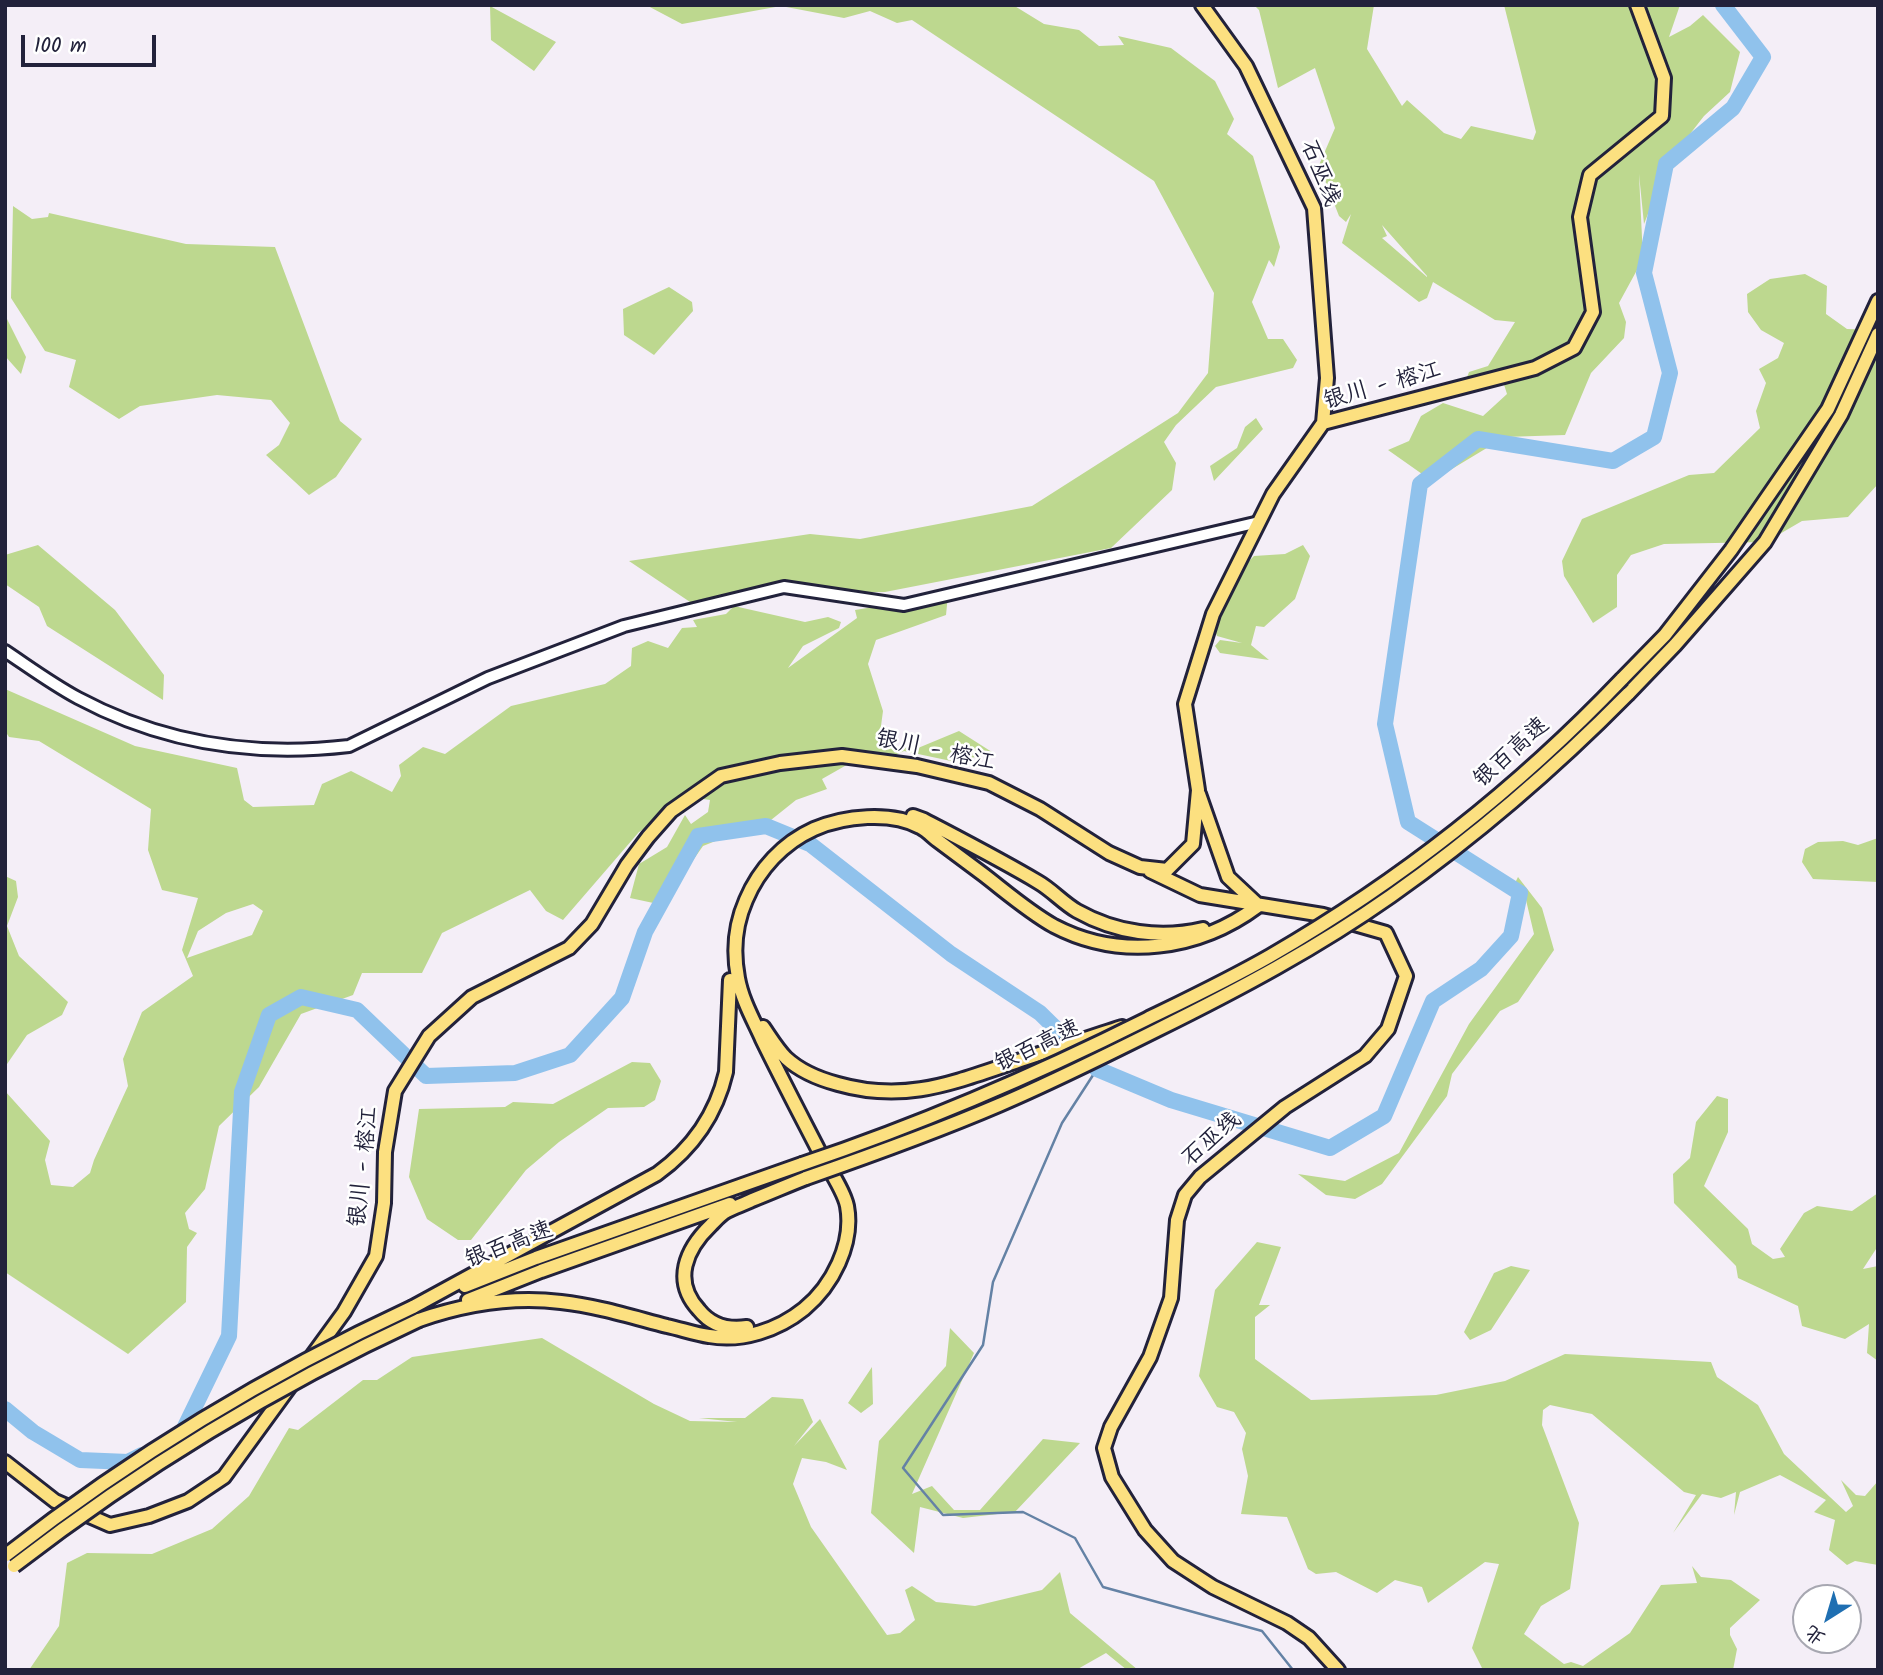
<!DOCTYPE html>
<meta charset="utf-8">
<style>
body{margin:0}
#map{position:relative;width:1883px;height:1675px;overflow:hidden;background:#f4eef7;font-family:Kalam,"LXGW WenKai TC",sans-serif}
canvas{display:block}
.frame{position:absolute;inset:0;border:7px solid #22223b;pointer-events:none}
.north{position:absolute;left:1792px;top:1584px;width:70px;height:70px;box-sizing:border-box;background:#fff;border:2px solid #a7a7b1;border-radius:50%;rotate:217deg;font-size:19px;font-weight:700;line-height:28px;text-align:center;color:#22223b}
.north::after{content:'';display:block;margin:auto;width:24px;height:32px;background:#1f6fb2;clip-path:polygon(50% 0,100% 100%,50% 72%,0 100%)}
.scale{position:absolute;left:21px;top:35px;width:135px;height:32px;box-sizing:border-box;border:4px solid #22223b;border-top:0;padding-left:9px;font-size:21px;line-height:24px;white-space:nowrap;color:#22223b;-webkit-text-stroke:5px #fff;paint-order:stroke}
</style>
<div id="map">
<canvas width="1883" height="1675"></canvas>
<div class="frame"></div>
<div class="north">北</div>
<div class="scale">100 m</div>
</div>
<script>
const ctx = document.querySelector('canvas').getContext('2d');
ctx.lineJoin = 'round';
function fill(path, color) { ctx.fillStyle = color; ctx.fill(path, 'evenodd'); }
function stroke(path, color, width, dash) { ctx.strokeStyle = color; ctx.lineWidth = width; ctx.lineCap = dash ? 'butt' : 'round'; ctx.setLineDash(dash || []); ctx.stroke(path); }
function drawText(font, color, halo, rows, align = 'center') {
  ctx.font = font + ' Kalam,"LXGW WenKai TC",sans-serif'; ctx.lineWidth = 5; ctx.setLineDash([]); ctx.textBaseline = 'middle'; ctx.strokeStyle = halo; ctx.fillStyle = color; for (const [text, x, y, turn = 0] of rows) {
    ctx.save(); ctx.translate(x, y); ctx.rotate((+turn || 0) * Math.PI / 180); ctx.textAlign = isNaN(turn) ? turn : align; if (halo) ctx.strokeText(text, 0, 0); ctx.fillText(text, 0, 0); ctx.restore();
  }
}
const green = new Path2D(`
 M646,5H1013L1044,24L1079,30L1099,46L1124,45L1118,36L1171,48L1215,81L1234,119L1227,134L1253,156L1280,247L1274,267L1269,260L1252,302L1268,339H1283L1297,360L1293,368L1216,387L1176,425L1164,442L1176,463L1172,490L1111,548L885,592L729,594L696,606L629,561L810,534L860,539L1032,506L1178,413L1208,373L1214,293L1154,181L912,20L897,23L870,11L844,18L781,6L682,24Z
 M1254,5H1374L1367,49L1402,106L1407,100L1444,133L1461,139L1471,126L1533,140L1536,132L1504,5H1680L1669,37L1690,26L1703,15L1740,52L1730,92L1704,116L1669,161L1644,224L1639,174L1643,259L1619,303L1626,322L1624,338L1591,373L1565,435L1505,437L1432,481L1388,450L1409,441L1421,416L1443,403L1483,416L1507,394L1501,375L1466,380L1469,372L1488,366L1515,322L1495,320L1433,282L1427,298L1419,302L1342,243L1351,214L1346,222L1339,216L1319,165L1335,128L1315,68L1278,88L1259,10ZM1382,225L1427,276V277L1382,238L1387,236Z
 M490,6L556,42L534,71L491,40Z
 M13,206L32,219L48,217L49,213L186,244L275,247L340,421L362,439L336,477L309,495L266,455L279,445L290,423L271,400L217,395L140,406L119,419L69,387L76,360L45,351L11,298Z
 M1805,274L1827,286L1826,314L1847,329L1878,330V484L1848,517L1802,521L1766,542L1664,544L1631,555L1617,575V607L1593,623L1564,576L1562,561L1582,519L1689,475L1714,473L1760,428L1756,411L1766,383L1759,369L1778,358L1784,343L1761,330L1748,312L1747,294L1770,279Z
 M669,287L692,302L693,311L654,355L624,335L623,309Z
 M5,315L26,357L21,374L5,356Z
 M1256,418L1263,429L1214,481L1210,466L1237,448L1245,427Z
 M38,545L115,610L164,675L163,700L47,626L39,607L5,584V555Z
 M1303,545L1310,556L1295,599L1264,627L1256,626L1251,645L1269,660L1220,653L1215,646L1220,640L1242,643L1217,636L1214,627L1239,563L1245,565L1254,556L1285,554Z
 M948,595L946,615L876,640L868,664L883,711L881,726L888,747L918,748L959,731L995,754L951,761L904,751L888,758L866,754L822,779L827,789L796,800L751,836L733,834L703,846L670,893L658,897V904L630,898L639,864L667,847L685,815L691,824L708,812L710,800L696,798L639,832L563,920L546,911L530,890L442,933L422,973H362L353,995L301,1014L259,1087L219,1126L205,1189L185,1213L189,1229L197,1233L187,1247L186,1302L128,1354L5,1272V1091L50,1141L45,1160L51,1185L73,1187L90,1173L94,1160L128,1086L123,1059L142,1012L193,976L182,950L198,898L162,890L148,850L151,809L39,741L9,737L5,731V689L135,746L237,768L244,800L253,807L314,805L322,784L351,771L392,792L401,776L399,765L423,747L445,754L511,706L605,684L631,666L632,648L648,641L668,648L682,628L697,627L693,620L726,614L734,606L805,622L828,617L841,622L839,628L803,646L788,668L857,618L855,610ZM253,904L263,911L252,935L187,958L198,931L226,913Z
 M1878,838V882L1813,879L1802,862L1805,849L1818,842L1843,841L1858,845Z
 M5,876L16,881L18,897L7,926L19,956L68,1002L62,1015L27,1035L5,1067Z
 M1518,877L1542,908L1554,950L1518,1002L1500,1011L1452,1074L1447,1096L1382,1184L1355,1199L1326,1195L1298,1174L1345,1181L1399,1153L1469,1024L1534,934L1526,900L1514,885Z
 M632,1062L650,1063L661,1081L655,1100L644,1107L608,1108L559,1142L526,1170L471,1240H458L427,1219L409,1177L419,1109L505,1107L513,1102L553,1104Z
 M1717,1096L1728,1099V1132L1704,1186L1748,1229L1752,1244L1773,1259L1785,1257L1780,1249L1804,1213L1817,1206L1852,1211L1878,1193V1246L1863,1269L1878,1266V1361L1867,1353L1869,1324L1845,1339L1802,1326L1798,1306L1738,1278L1736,1266L1674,1203L1673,1174L1690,1158L1696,1122Z
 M1257,1242L1281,1247L1259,1305H1270L1255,1317V1359L1311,1400L1436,1395L1505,1381L1565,1354L1711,1362L1717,1377L1758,1405L1784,1454L1846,1512L1853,1506L1841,1480L1856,1495L1865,1496L1878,1481V1565L1855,1561L1847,1565L1829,1550L1835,1520L1814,1512L1826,1500L1780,1475L1740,1492L1734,1515L1736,1492L1721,1498L1702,1494L1673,1533L1696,1495L1684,1492L1592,1414L1550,1405L1543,1410L1542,1425L1579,1523L1570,1589L1541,1606L1524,1634L1564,1664L1571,1662L1583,1666L1630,1633L1661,1585L1697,1583L1692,1566L1701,1577L1731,1580L1760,1600L1730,1628V1635L1737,1649L1733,1670H1483L1472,1648L1499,1564L1485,1562L1428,1603L1422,1587L1395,1580L1377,1593L1336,1572L1316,1574L1308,1569L1287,1517L1241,1514L1248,1476L1242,1449L1246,1433L1234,1412L1217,1407L1199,1376L1215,1290Z
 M1511,1266L1530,1270L1491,1330L1470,1340L1464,1332L1494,1273Z
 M950,1328L974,1353L912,1494L932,1486L954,1510H980L1043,1439L1080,1443L1015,1512L963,1518L920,1507L914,1553L871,1513L879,1441L946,1366Z
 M542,1338L654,1404L690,1421L737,1422L699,1418H745L772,1397L803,1399L813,1422L794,1446L820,1419L847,1470L826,1462L802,1458L793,1484L811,1527L887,1635L900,1633L915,1620L905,1590L912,1586L936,1602L975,1606L1042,1590L1060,1572L1070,1613L1138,1670H1127L1106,1653L1076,1670H29L59,1626L67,1563L87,1553L152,1554L212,1529L249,1496L289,1428L298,1430L363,1380H377L412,1357Z
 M872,1367L873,1404L861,1413L848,1403Z`);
const stream = new Path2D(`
 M1097,1069L1062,1123L993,1282L983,1345L903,1468L943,1515L1023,1512L1075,1538L1103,1587L1262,1631L1293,1670`);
const river = new Path2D(`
 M5,1409L33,1432L80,1460L128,1462L142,1455
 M178,1438L180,1437L229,1336L242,1092L269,1015L301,997L357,1010L426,1076L515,1073L570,1055L622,998L645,932L698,836L766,826L810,844L951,954L1040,1013L1097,1069L1171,1100L1330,1148L1384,1116L1433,1001L1481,969L1511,936L1520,893L1408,822L1385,724L1420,484L1478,439L1613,461L1654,437L1670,373L1644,273L1666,164L1733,108L1763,57L1723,5`);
const secondary = new Path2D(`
 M5,651C29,667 52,684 78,698C162,743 255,757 349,746L488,678L624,626L784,587L904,605L1259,522`);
const highway = new Path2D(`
 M1202,5L1246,66L1314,208L1327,378L1323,423
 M1622,679L1665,635L1731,550L1828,409L1878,301
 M1628,694L1675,645L1765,542L1841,415L1878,334
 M1199,794L1228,877L1258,905
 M913,816L924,820C962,840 1001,860 1038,882C1052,890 1063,903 1077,911C1116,933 1161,939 1203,929
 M1150,871L1200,895L1323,915L1386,933L1406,976L1388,1029L1365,1056L1285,1107L1200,1177L1185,1195L1177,1220L1171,1298L1150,1357L1111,1427L1104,1448L1112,1477L1145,1530L1173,1561L1213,1587L1287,1623L1309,1638L1338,1670
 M763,1027C770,1037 777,1049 786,1058C800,1071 819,1079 838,1084C905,1103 952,1083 1015,1062C1050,1050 1086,1039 1122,1027
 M465,1286L536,1258L802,1164
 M468,1300L541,1271L730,1204
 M413,1307L657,1174C693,1148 716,1115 726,1072L730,980
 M419,1320C465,1304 512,1296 561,1302C597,1306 632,1317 667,1326C681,1329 695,1334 709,1336C742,1342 778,1330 804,1309C832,1286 854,1244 847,1206C844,1191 829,1169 821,1155C801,1116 781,1078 762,1039C753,1019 742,1000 738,978C733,952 735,925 746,900C759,869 783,843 814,829C844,816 891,811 920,827C926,830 932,836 937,840C953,852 968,863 984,875C1006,892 1029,912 1054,926C1121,961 1199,950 1258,906
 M747,1327C728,1330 711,1325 699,1310C672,1281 686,1249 711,1225C716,1220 721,1214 727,1211C735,1207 744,1204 752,1200C770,1193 788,1185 806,1178
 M5,1462L55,1501L110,1525L149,1516L188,1501L224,1477L344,1312L376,1256L384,1203L385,1152L395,1091L429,1036L472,997L569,948L592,924L627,865L648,837L671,811L721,776L780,763L842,756L917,766L989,783L1040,809L1109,853L1140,867L1167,870L1193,844L1198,790L1185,704L1213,614L1273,494L1323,423L1535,368L1574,348L1593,312L1580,217L1590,175L1662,116L1664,78L1637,5`);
const highwayBridge = new Path2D(`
 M802,1164C921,1124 1035,1075 1147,1019C1188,999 1230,979 1270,956C1400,881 1518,788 1622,679
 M806,1178C872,1155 936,1132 999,1105C1053,1082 1105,1056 1157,1030C1238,990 1317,948 1391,896C1476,836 1555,768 1628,694
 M6,1555C133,1456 266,1375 413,1307
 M14,1566C142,1467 272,1388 419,1320`);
const streetNames = [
 ["石巫线",1318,174,68],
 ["银川 - 榕江",1383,388,-16],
 ["银川 - 榕江",935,753,12],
 ["银百高速",1513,754,-42],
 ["银百高速",1039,1048,-25],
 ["石巫线",1213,1141,-41],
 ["银川 - 榕江",366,1167,-84],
 ["银百高速",510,1247,-21]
];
fill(green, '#bdd88f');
stroke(stream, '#6482a5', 2.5);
stroke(river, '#90c2ec', 16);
stroke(secondary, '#22223b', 16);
stroke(highway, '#22223b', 18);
stroke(secondary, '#fff', 10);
stroke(highway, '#fce080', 12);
stroke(highwayBridge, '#22223b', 18, []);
stroke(highwayBridge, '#fce080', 12);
drawText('23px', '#22223b', '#fff', streetNames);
</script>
